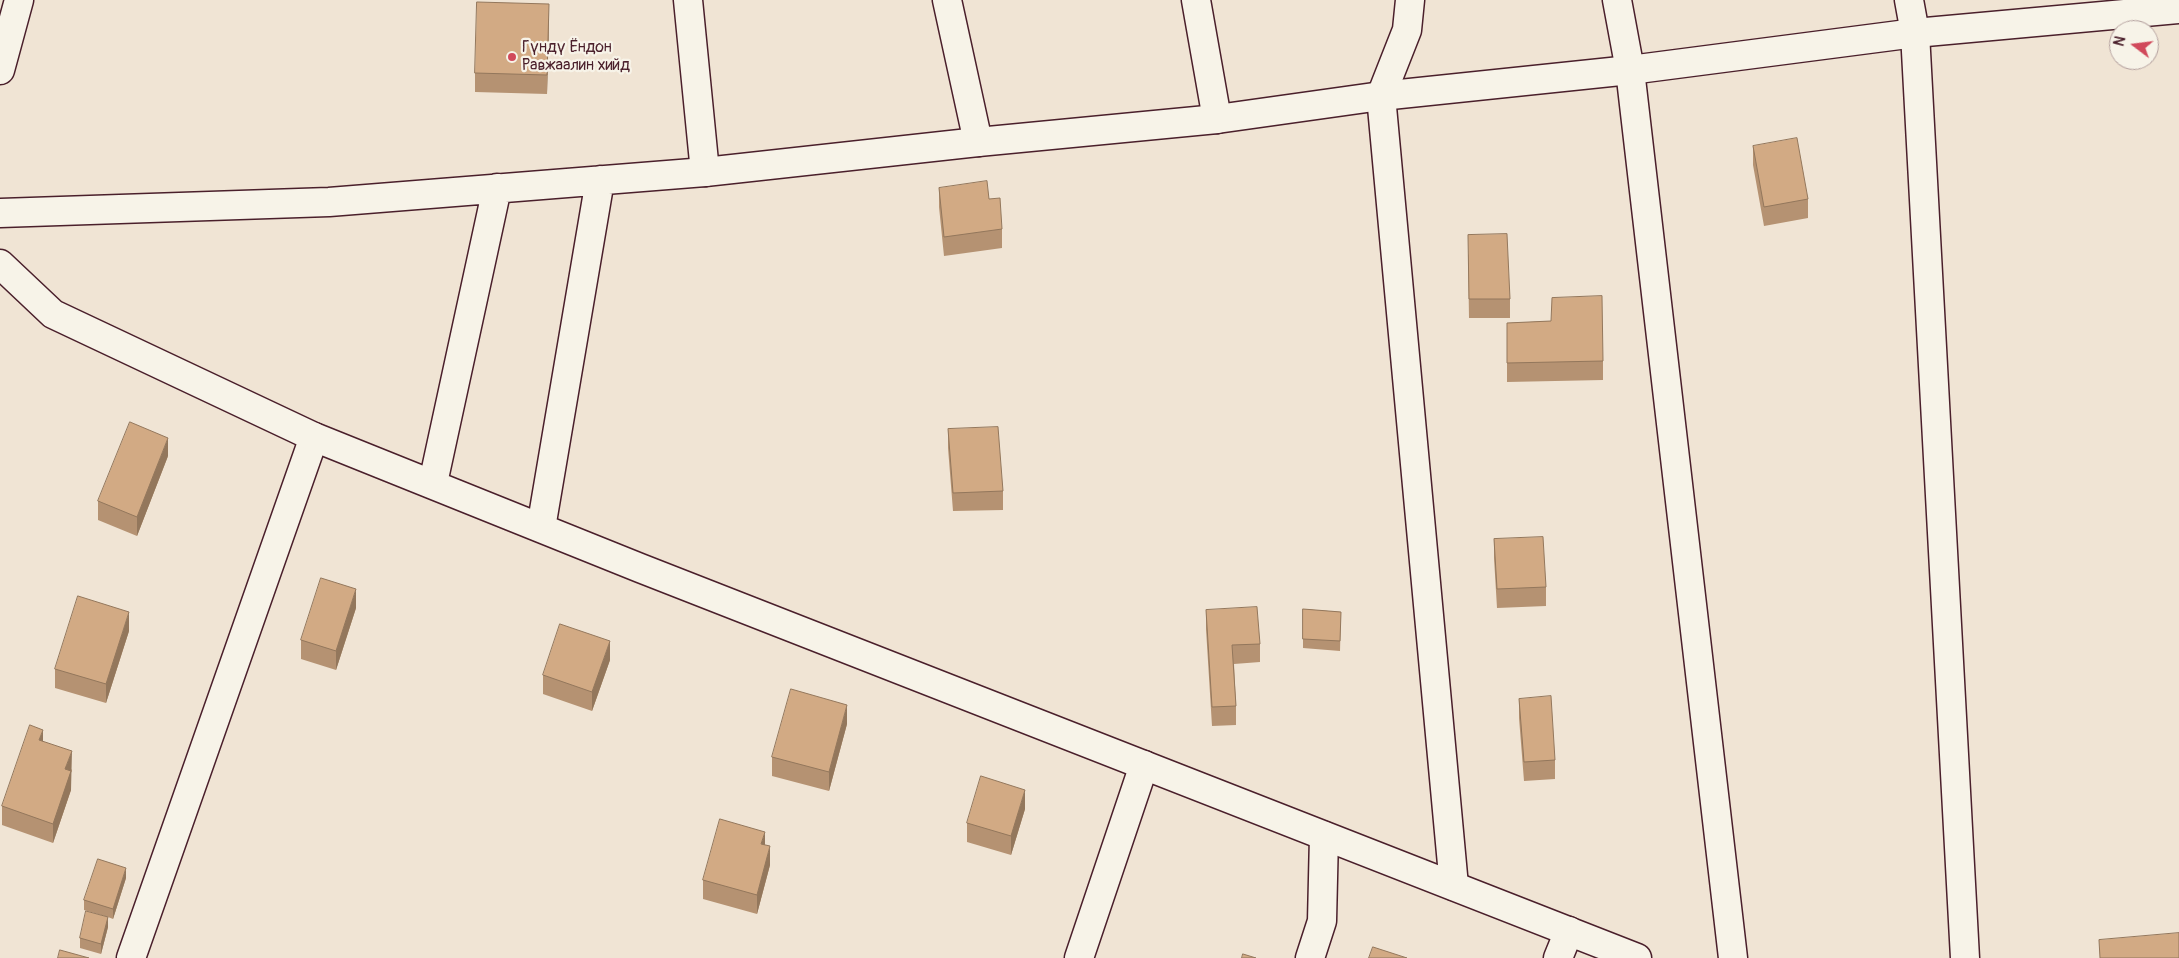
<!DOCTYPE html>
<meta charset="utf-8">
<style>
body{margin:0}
#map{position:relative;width:2179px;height:958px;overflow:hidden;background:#f0e4d4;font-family:Pangolin,sans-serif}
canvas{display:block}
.north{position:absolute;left:2109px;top:20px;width:50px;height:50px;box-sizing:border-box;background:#f7f3e8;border:1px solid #b29e9c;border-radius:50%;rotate:285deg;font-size:14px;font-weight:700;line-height:20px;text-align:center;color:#4a1f2b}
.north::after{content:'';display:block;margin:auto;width:18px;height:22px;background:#d1495b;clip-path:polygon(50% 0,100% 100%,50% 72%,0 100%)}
</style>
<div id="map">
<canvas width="2179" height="958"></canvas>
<div class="north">N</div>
</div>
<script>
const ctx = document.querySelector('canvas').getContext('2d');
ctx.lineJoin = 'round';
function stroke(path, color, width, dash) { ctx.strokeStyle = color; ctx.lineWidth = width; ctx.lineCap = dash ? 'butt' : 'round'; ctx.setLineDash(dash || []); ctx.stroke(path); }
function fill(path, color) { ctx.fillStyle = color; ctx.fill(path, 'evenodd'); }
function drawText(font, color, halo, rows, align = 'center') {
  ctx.font = font + ' Pangolin,sans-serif'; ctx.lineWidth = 4.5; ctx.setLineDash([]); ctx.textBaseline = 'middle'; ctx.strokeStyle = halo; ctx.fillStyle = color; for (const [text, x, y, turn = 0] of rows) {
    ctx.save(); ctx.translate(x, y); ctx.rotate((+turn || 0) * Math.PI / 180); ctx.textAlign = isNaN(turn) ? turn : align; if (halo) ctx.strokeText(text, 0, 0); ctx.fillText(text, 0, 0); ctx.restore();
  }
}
const street = new Path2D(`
 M688,0L705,172
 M947,0L978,142
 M1196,0L1217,119
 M1410,0L1407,30L1381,96L1454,886
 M1617,0L1630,70L1733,958
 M1909,0L1915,33L1965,958
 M0,70L19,0
 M131,958L314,437
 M1079,958L1144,765
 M1310,958L1322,921L1324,836
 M1558,958L1569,931`);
const secondary = new Path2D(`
 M0,213L329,202L705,172L978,142L1217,119L1381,96L1630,70L1915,33L2179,9
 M0,264L53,314L314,437L640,568L1637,958
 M433,483L497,188
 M541,528L600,180`);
const wall = new Path2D(`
 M549,22L547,94L475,92V73Z
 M1753,146L1808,199V218L1764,226L1753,165Z
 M939,188L989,199L1002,229V248L944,256L939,207Z
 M1468,254L1510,299V318H1469Z
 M1551,321L1603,361V380L1507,382V323Z
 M948,429L1003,491V510L953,511L948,448Z
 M168,456L137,536L98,520V501Z
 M1494,539L1546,587V606L1497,608L1494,558Z
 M356,608L336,670L301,659V640Z
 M1303,609L1341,612L1340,651L1303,648Z
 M1206,610L1260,644V662L1234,664L1236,706V725L1212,726L1206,629Z
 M129,631L106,703L55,688V669Z
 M610,660L592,711L543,694V675Z
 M1519,699L1555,760V779L1524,781L1519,718Z
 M847,724L829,791L772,776V757Z
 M43,742L72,770L71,773V790L53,843L2,825V806Z
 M1025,809L1011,855L967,842V823Z
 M765,845L770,865L757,914L703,899V880Z
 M126,878L113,919L108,917V927L101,954L80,948V938L108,917L84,910V900Z`);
const shadedWall = new Path2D(`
 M549,4V22L547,94V75Z
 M168,438V456L137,536V517Z
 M356,589V608L336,670V651Z
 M129,612V631L106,703V684Z
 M610,641V660L592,711V692Z
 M847,705V724L829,791V772Z
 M43,730V749L39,740Z
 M72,751L71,790L53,843V824L65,769Z
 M1025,790V809L1011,855V836Z
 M765,832V850L761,844Z
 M770,846V865L757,914V895Z
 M126,868V878L113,919V909Z
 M108,917V927L101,954V944Z`);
const building = new Path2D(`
 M477,2L549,4L547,75L475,73Z
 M1797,138L1808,199L1764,207L1753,146Z
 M987,181L989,199L1000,198L1002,229L944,237L939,188Z
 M1507,234L1510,299H1469L1468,235Z
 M1602,296L1603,361L1507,363V323L1551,321L1552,298Z
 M130,422L168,438L137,517L98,501Z
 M998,427L1003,491L953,493L948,429Z
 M1543,537L1546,587L1497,589L1494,539Z
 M321,578L356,589L336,651L301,640Z
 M78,596L129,612L106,684L55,669Z
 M1257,607L1260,644L1232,645L1236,706L1212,707L1206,610Z
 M1303,609L1341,612L1340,641L1303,639Z
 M560,624L610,641L592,692L543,675Z
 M791,689L847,705L829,772L772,757Z
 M1551,696L1555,760L1524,762L1519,699Z
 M30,725L43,730L39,740L72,751L65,769L71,771L53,824L2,806Z
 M981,776L1025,790L1011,836L967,823Z
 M720,819L765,832L761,844L770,846L757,895L703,880Z
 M98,859L126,868L113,909L84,900Z
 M86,911L108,917L101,944L80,938Z
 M2179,933V958H2100L2099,940Z
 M1373,947L1407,958H1369Z
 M60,950L89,958H58Z
 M1243,954L1256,958H1242Z`);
const markers = [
 [512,57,5,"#d1495b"]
];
const poiNames = [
 ["Гүндү Ёндон",522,48],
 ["Равжаалин хийд",522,66]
];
stroke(street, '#4a1f2b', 31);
stroke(secondary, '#4a1f2b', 31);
stroke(street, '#f7f3e8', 28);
stroke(secondary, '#f7f3e8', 28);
fill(wall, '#b59272');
fill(shadedWall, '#93775c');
fill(building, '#d2aa84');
stroke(building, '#93775c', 1);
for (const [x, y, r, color] of markers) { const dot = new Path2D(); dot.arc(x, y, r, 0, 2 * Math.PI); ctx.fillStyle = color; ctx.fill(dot); stroke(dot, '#f7f3e8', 2); }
drawText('16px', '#4a1f2b', '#f7f3e8', poiNames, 'left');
</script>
